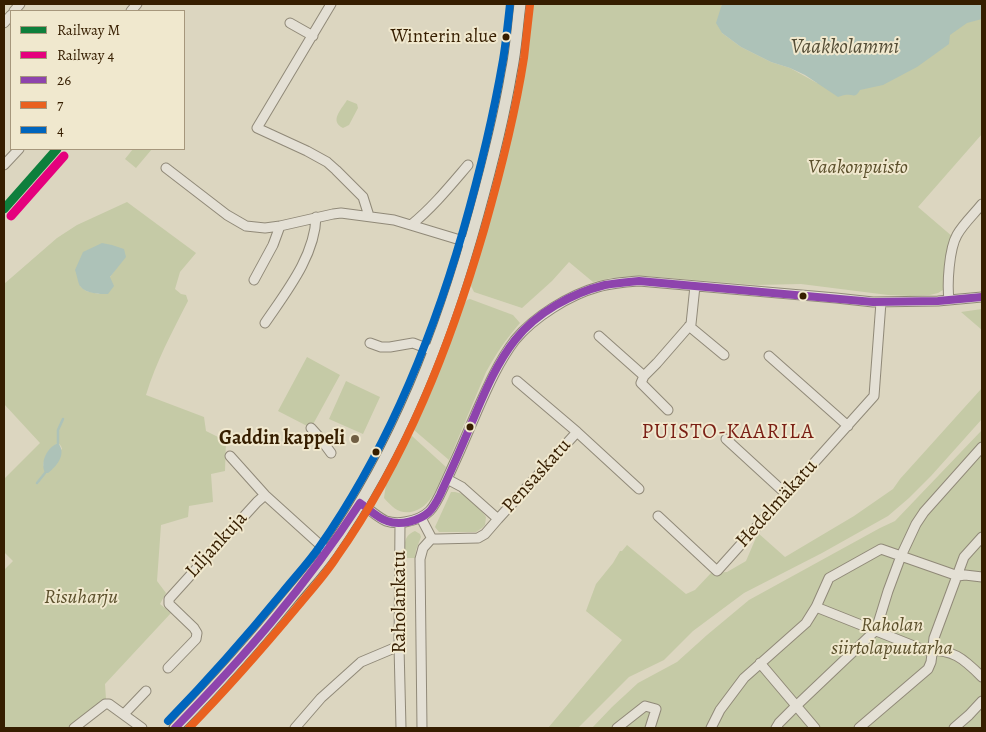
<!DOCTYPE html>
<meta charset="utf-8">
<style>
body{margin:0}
#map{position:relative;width:986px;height:732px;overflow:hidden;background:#dcd6c0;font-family:Alegreya,serif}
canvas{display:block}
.frame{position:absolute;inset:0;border:5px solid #361e00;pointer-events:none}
.legend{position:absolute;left:10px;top:10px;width:175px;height:140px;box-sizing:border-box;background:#f0e8ce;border:1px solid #a6977c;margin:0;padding:6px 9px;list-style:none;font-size:15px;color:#361e00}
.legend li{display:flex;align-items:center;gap:10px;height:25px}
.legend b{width:25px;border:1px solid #a6977c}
</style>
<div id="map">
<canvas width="986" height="732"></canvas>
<div class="frame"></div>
<ul class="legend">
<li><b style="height:6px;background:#0e7f3c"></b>Railway M</li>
<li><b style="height:6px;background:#e5007d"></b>Railway 4</li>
<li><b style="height:6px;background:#8e44ad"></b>26</li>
<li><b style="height:6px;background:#e96120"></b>7</li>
<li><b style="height:6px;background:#0065bd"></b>4</li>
</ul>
</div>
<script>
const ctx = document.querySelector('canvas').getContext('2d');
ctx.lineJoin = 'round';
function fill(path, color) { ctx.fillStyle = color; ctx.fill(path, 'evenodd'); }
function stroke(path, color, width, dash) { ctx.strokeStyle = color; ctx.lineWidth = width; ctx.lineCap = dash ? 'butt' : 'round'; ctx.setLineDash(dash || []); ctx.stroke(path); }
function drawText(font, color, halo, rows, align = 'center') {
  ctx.font = font + ' Alegreya,serif'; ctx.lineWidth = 4; ctx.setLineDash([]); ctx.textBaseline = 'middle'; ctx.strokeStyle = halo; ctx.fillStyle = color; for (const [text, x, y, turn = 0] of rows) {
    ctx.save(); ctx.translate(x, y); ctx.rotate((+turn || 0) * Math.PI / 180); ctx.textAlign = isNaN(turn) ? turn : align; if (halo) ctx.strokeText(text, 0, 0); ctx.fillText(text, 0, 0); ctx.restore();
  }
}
const green = new Path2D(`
 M532,4H722L721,10L722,33L741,47L771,62L790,68L817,83L982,4V134L918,207L953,237L945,285L943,290L938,293L930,295L910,296L888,295L801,284L756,285L645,276L611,278L593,282L569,262L552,281L522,308L474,292L470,284L500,178L516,115L523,77Z
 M347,100L357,104L358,108L349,125L343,128C329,121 341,110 347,100Z
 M133,149H152L136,168L125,159Z
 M127,202L196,253L180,272L175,289L181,294L186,295L188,301C172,332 156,362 146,395L204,417L206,431L226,441L225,471L211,474L213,502L189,506L188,517L161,525L157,581L166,593L160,604L171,613L105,684L106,699L67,728H4V570L13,561L4,552V479L40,443L4,404V284L57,238L77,225ZM116,268L99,294L86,291L80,286ZM58,443L61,446L62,449L43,466C45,455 49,449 58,443Z
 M470,299L513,315L520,323C506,339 496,354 486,372L449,460L414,430L432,390L438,372L464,304L467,300Z
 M982,309V330L961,312Z
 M307,357L340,375L311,428L278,411Z
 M346,381L380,397L363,434L329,419Z
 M982,388V419L931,476L909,498L888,516L822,553L744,593L693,631L664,660L629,677L578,728H548L622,640L586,611L596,584L613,563L620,551H622L627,545L686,594L695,590L711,573L727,572L746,561L758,533L785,557L854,516L893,489L900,479Z
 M982,430V728H592L612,707L638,683L677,662L707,635L749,600L880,528L895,521Z
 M412,436L446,467C438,484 432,508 411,512C399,514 392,507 384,498L387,477L409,437Z
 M451,492H455L463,494L483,513L486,517L485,525L482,528L476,532H439L435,527Z
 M415,531L420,534L421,537L416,550L415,558H405C405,547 402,536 415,531Z`);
const water = new Path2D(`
 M722,4H982V19L967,23L950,35L949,44L917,67L883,85L860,90C855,99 853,94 845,95C843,95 841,96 838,97L805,75L790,68L771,62L741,47L722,33L716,23Z
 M102,243L112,245L124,249L126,257L110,277L114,286L108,294C100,294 86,294 80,286C78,283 77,275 75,270L83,252Z
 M58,443C67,454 57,466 48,473H45C40,461 47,448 58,443Z`);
const stream = new Path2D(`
 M58,443V430L63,419
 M37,483L45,473`);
const minor = new Path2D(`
 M331,4L257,128L307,151L327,162L336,170L363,197L369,216
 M14,11L20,4
 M131,11L137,4
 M4,23L11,15
 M290,23L313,36
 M4,165L19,149
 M166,168L227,215L246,226L265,228L280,226L333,214L341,213L394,220L470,243
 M411,225C433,207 450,186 468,165
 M254,280L273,245L280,226
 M949,300C947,284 949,249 957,235C963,224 974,214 982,204
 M265,323C286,292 315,256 316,217
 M689,326L724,355
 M599,336L644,376
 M370,343L381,347H390L413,343L434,351
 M769,356L848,426
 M517,381L577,432L639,489
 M668,410L641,383L644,376L657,363L691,324L695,286
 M311,428L320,438L331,453
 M726,439L786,494
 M230,456L265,495L328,552
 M360,503C368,508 377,517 386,521C392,523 399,523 405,522C429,518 434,508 443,488C455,462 466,437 477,411C488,386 499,361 515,340C534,317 569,295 598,287C611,283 625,282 639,281L836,298L873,302L938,301L982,297
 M658,516L717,571L874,396L881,302
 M421,518L431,537L433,539H438L478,538L485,534L498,519L462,487L447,479
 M498,519L577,432
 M400,523L399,646L401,728
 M816,607L924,650C953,649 963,658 982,677
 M760,663L815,728
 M168,668L196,639L197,633L194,628L169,604V599L216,547L257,502L265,495
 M124,714L146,691
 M74,728L105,704H109L142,728
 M295,728L321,698L361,662L399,646
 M422,728L420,559L423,548L432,538
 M617,728L645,706L656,709L650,728
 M711,728L720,710L744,678L806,623L816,607L829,578L881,549L958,576L965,575L982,577
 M776,728L779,723L796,706L876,630L888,591L901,556L916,524L924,512L982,447
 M859,728L928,669L931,662L934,638L964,557L982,537
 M954,728L969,715L982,701`);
const major = new Path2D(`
 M175,728C215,687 254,644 290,599C303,583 317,568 329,551C401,448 445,334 478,214C491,167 503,121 511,73C516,50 517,27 520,4`);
const bus1 = new Path2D(`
 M360,503C369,509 377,518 387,521C400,526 419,521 429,512C434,507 437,501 440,495C451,471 462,446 472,422C484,394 496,364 515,340C536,313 572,293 605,285C616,283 628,282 639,281L873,302L938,301L982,297
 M175,728C244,657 305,587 360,503`);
const bus2 = new Path2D(`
 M189,728C227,689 263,648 298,606C311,590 325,575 336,558C406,459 450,346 484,230C500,174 515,116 524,58C526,41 528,23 530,5`);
const bus3 = new Path2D(`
 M168,721C208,680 246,637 282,593C295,577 309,562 320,546C387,450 431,342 463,231C479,175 493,118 503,60C506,42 508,23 510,4`);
const rail1 = new Path2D(`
 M4,209L57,149`);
const rail2 = new Path2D(`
 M11,216L64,156`);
const markers = [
 [506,37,4.5,"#361e00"],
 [803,296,4.5,"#361e00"],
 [470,427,4.5,"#361e00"],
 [355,439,5,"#705e43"],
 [376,452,4.5,"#361e00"]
];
const busNames = [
 ["Winterin alue",497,37]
];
const parkNames = [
 ["Vaakonpuisto",858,168],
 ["Risuharju",81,598],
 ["Raholan",892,626],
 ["siirtolapuutarha",892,649]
];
const poiNames = [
 ["Gaddin kappeli",345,439]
];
const streetNames = [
 ["Pensaskatu",537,476,-48],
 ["Hedelmäkatu",777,504,-48],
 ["Liljankuja",217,545,-48],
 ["Raholankatu",400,602,-90]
];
const waterNames = [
 ["Vaakkolammi",845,48]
];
const neighbourhoodNames = [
 ["PUISTO-KAARILA",728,433]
];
fill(green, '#c5caa6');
fill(water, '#adc2b8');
stroke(stream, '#adc2b8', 2.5);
stroke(minor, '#908978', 11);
stroke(major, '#777060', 13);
stroke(minor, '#e4e0d5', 9);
stroke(major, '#dfdbce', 11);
stroke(bus1, '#8e44ad', 8);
stroke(bus2, '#e96120', 8);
stroke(bus3, '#0065bd', 8);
stroke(rail1, '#0e7f3c', 9);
stroke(rail2, '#e5007d', 9);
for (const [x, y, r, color] of markers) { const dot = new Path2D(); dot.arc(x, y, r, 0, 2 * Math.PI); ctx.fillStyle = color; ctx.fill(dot); stroke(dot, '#f0e8ce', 2); }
drawText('19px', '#361e00', '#f0e8ce', busNames, 'right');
drawText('italic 20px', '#5b4f2b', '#f0e8ce', parkNames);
drawText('bold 20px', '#361e00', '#f0e8ce', poiNames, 'right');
drawText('20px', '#361e00', '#f0e8ce', streetNames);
drawText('italic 21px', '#544d36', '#f0e8ce', waterNames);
ctx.letterSpacing = '1px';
drawText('21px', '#7a1f14', '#f0e8ce', neighbourhoodNames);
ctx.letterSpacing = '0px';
</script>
